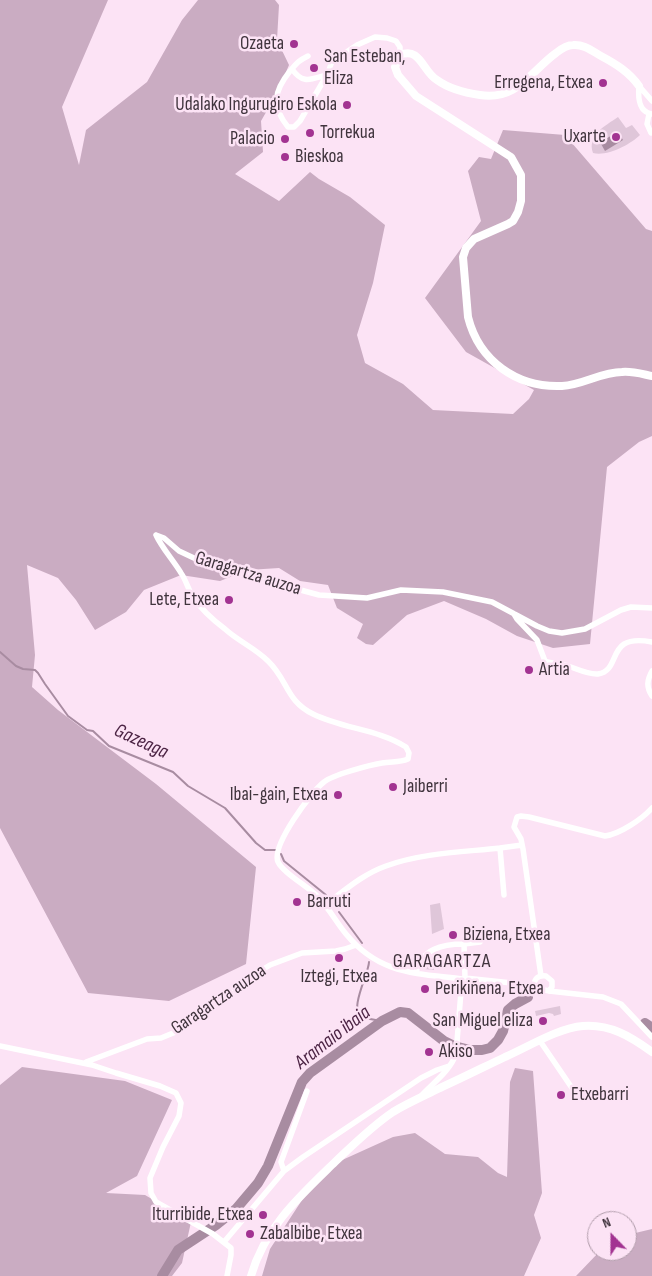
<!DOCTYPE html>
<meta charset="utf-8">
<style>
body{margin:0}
#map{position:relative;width:652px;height:1276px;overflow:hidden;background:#fce3f5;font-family:"Sofia Sans Condensed",sans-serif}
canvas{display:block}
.north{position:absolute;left:587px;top:1211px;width:50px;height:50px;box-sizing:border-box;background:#fce3f5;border:1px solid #b19dab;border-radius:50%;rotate:338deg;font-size:14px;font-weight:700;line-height:20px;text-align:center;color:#40343d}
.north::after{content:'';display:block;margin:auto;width:18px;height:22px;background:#a23391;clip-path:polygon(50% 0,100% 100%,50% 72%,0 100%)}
</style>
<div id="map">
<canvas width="652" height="1276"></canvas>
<div class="north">N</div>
</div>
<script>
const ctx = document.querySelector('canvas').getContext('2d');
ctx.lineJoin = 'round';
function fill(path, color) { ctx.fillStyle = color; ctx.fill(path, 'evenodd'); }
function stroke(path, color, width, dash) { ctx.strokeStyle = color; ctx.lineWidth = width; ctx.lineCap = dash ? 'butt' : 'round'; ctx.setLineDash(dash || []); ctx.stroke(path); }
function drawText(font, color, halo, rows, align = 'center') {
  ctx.font = font + ' "Sofia Sans Condensed",sans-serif'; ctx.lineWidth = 5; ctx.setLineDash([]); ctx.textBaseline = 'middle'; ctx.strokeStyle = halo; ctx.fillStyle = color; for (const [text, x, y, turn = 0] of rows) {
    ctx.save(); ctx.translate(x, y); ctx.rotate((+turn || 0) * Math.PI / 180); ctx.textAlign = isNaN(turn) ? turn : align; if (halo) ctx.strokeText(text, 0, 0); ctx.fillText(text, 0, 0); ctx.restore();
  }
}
const green = new Path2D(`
 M618,117L626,128L632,125L640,135C631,144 607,157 593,153C587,135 605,126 618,117Z
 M440,903L444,929L432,934L430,905Z
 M434,955V970L423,969L424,961Z
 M560,1006L561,1014L554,1016L553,1014L549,1013L536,1016L535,1011Z`);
const forest = new Path2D(`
 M0,0H108L62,107L79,165L86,130L147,82L182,20L198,0H275L279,5L277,40L289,65L277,93L261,121L263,152L235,174L279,201L310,172L319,179L350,197L385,225L373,283L357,335L365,363L403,384L433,410L513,414L529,399L534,390L466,352L425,298L481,221L468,171L479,157L491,159L503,130L565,135L646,229L652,231V436L639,442L607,467L590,644L553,648L517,636L486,619L444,601L407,615L373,645L366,644L357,638L363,624L337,608L328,585L300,581L279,568L248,570L220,581L181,575L144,590L126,612L95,630L76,600L58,578L27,565L35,655L32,687L58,710L156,784L256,867L246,964L169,1001L88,993L0,828Z
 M22,1067L125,1081L172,1100L137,1176L106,1193L145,1195L191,1222L182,1263L172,1276H0V1085Z
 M515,1068L533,1071L542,1193L534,1215L541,1238L524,1276H262L270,1249L304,1197L340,1161L393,1137L415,1133L445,1154L478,1157L498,1173L507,1177L510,1082Z
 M652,1229V1276H576L600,1251H627V1235Z`);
const water = new Path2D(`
 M618,132L623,140L605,151L600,142Z`);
const stream = new Path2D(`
 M0,652L16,666L23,669L35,670L38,673L45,684L68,716L87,730L93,731L109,746L173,772L188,786L225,808L256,843L265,850H277
 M281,854L284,861L326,895
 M339,912L362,943
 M369,962C369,973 348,1011 362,1017C368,1019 376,1020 382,1021`);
const river = new Path2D(`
 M645,1023L652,1028
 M162,1276L178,1250L216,1225L236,1209L258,1183L268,1166L302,1082L310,1073L382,1021L400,1012L408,1013L444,1041L454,1046L470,1050H482L490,1048L498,1040L503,1031L508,1010L515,1004L528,997`);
const street = new Path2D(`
 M308,56C298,61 297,63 290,71C274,91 271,106 288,127H294L300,121L328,73L331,64L333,61L357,45L375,37L387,38L396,41L400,47V55
 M292,69C303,85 311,79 327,75
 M639,86C638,97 638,112 652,114
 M639,86L652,101
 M649,114L647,124L651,133
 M156,535C162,548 173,560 181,573C186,580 188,589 193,597C201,609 213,620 225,629C238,641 255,648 268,661C288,680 286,701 313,714C343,729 378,729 406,747L409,753L408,759C399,763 391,761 382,763C370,765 332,775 324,782C311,792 271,846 278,862C283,873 309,887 318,897C329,908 336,922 346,934C379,974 414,973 462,979L465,978L512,983L549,991L603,997L621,1004L652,1037
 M156,535L164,538L179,551L196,559L227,570L319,595L367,598L401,590L443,592L492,602L537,626L549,631L562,633L585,629L621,610L631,607L652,608
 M514,614L517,619L537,640L545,661C552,664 560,663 568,666C577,669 589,675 598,674C623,670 604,633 652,642
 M652,671C647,680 646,687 652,696
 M504,895L500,848L522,845
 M325,905C344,891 363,874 386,866C421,853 464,852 500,848
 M464,944L480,942
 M416,973C421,949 442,944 464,944L465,978
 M541,976L523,849L521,839L514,827L517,817L521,816L529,817L605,836C620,834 642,819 652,808
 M536,989C532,980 537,975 546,976L552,981V987L549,991
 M540,1041L574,1091
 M0,1046L92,1065L116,1073L160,1086L176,1093L181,1103L179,1116L163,1147L150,1178L151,1193L156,1202L213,1234L231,1248V1255L227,1276
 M86,1062L147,1039L161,1038L178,1031L186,1021L232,993L249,978L270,965L302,953L336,951L345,949L356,945
 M421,1096C433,1083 450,1071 456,1054L462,979
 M284,1171L281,1162L307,1091
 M224,1242L284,1171L303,1157L421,1078L437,1070L449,1066`);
const secondary = new Path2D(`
 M639,86C629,72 616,64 601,56C592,51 584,44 573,45C567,45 561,49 556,53C531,71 517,101 480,95C466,93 448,88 437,80C423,72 420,46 400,55L395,67L398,75L416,96L511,157L521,175V201L518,212L513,221L508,224L474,239L466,248L463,257L468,317C479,361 517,388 562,386C583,385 601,372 622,372C632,371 642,374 652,376
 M251,1276C265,1227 300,1196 335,1162C354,1144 372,1126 393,1112C408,1103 424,1096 440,1088C462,1078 484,1067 505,1057C528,1047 558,1028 583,1026C610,1024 630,1036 652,1052`);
const markers = [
 [294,44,5,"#a23391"],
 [314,68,5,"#a23391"],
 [603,83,5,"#a23391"],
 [347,105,5,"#a23391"],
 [310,133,5,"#a23391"],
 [616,137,5,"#a23391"],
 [285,139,5,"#a23391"],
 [285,157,5,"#a23391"],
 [229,600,5,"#a23391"],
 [529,670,5,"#a23391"],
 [393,787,5,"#a23391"],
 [338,795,5,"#a23391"],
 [297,902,5,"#a23391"],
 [453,935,5,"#a23391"],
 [339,958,5,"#a23391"],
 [425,989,5,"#a23391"],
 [543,1021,5,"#a23391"],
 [429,1052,5,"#a23391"],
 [561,1095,5,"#a23391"],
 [263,1215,5,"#a23391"],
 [250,1234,5,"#a23391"]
];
const poiNames = [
 ["Ozaeta",284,44,"right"],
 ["San Esteban,",324,57],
 ["Eliza",324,79],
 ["Erregena, Etxea",593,83,"right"],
 ["Udalako Ingurugiro Eskola",337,105,"right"],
 ["Torrekua",320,133],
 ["Uxarte",606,137,"right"],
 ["Palacio",275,139,"right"],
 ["Bieskoa",295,157],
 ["Lete, Etxea",219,600,"right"],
 ["Artia",539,670],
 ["Jaiberri",403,787],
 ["Ibai-gain, Etxea",328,795,"right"],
 ["Barruti",307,902],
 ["Biziena, Etxea",463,935],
 ["Iztegi, Etxea",339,977,"center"],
 ["Perikiñena, Etxea",435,989],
 ["San Miguel eliza",533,1021,"right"],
 ["Akiso",439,1052],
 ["Etxebarri",571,1095],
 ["Iturribide, Etxea",253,1215,"right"],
 ["Zabalbibe, Etxea",260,1234]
];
const streetNames = [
 ["Garagartza auzoa",248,574,17],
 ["Garagartza auzoa",219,1000,-34]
];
const waterNames = [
 ["Gazeaga",141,742,25],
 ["Aramaio ibaia",333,1038,-38]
];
const neighbourhoodNames = [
 ["GARAGARTZA",442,962]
];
fill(green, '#dfc6d9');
fill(forest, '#caacc2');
fill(water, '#a88ca1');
stroke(stream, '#a88ca1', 2);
stroke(river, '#a88ca1', 10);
stroke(street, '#fff', 5.5);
stroke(secondary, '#fff', 8);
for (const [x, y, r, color] of markers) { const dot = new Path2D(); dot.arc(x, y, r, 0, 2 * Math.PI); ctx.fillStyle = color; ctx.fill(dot); stroke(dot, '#fce3f5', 2); }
drawText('19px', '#40343d', '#fce3f5', poiNames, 'left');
drawText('19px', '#40343d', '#fce3f5', streetNames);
drawText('italic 20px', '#4c2444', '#fce3f5', waterNames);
ctx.letterSpacing = '1px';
drawText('20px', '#40343d', '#fce3f5', neighbourhoodNames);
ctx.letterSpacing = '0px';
</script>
